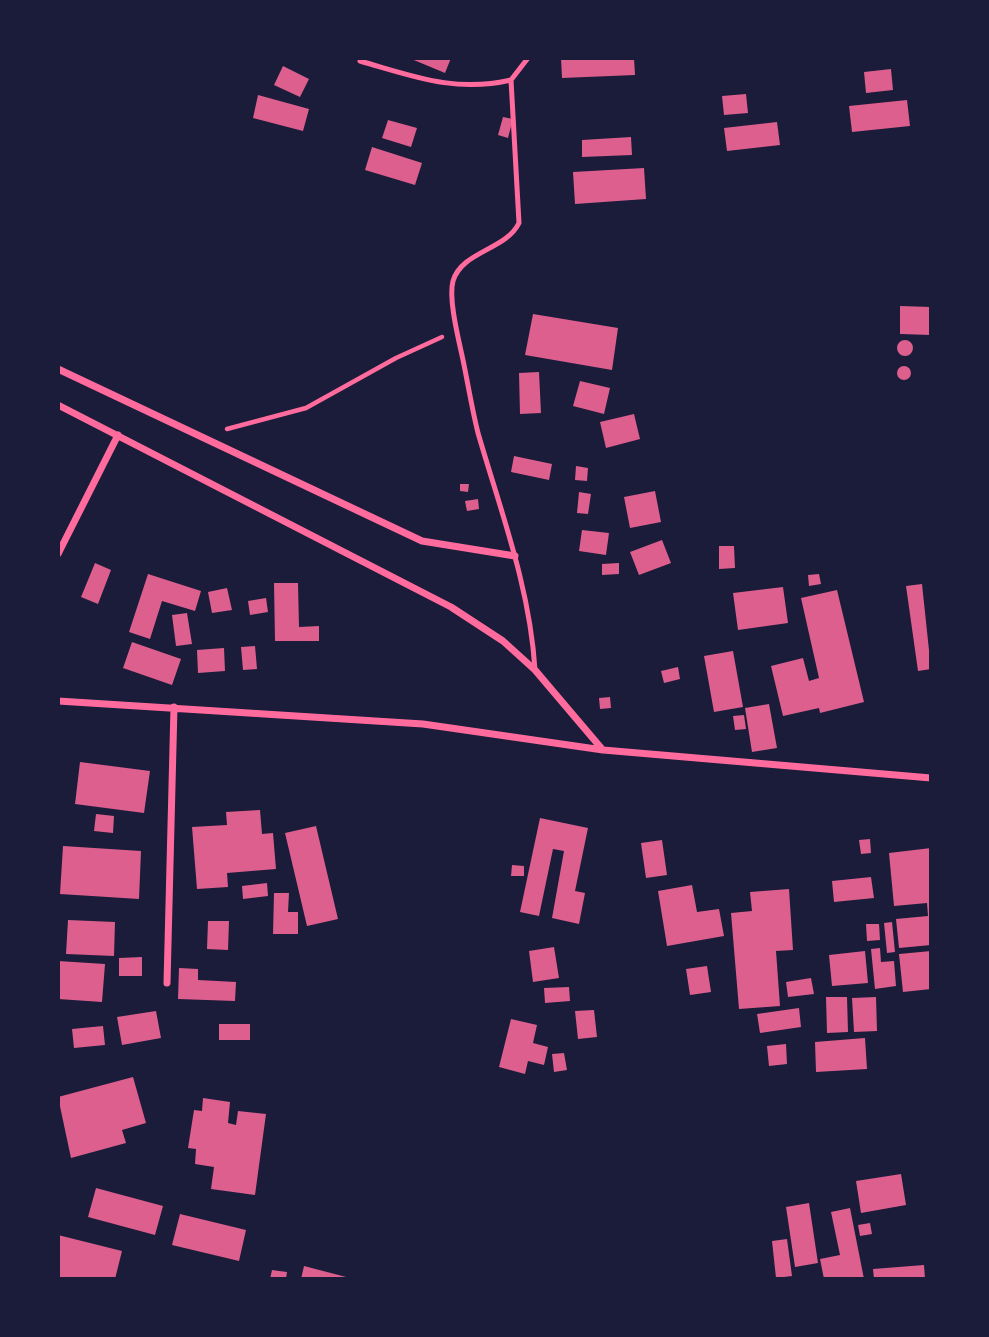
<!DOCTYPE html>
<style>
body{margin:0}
#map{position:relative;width:989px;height:1337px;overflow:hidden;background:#1b1b3a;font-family:"Space Grotesk",sans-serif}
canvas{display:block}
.frame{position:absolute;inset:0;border:60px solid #1b1b3a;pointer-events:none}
</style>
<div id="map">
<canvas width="989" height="1337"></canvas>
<div class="frame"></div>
</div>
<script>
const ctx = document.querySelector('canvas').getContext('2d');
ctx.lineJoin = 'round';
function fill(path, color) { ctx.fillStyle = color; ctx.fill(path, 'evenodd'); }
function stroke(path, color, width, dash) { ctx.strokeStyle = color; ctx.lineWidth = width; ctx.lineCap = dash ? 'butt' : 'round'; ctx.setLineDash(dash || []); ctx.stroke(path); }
const building = new Path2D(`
 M409,58H451L445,73Z
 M561,58H634L635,75L562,78Z
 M283,66L309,79L300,97L274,85Z
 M891,69L893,90L866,93L864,72Z
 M746,94L748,113L724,115L722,96Z
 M258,95L309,109L303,131L253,118Z
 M907,100L910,126L852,132L849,106Z
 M503,117L513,119L508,138L498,135Z
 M388,120L417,128L411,147L382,138Z
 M777,122L780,145L727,151L724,128Z
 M631,137L632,155L582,157V140Z
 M372,147L422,163L415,185L365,170Z
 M644,168L646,199L575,204L573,172Z
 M900,306L931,307V335L900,334Z
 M533,314L618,328L612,370L525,355Z
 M897 348a8 8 0 1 1 16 0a8 8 0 1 1-16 0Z
 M897 373a7 7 0 1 1 14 0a7 7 0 1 1-14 0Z
 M539,372L541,413L520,414L519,373Z
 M580,381L610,388L604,414L573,406Z
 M634,414L640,439L606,448L600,422Z
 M514,456L552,464L549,480L511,472Z
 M576,466L588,468L587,481L575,480Z
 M460,484H469L468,492L460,491Z
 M655,491L661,522L630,528L624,497Z
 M579,492L591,494L588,514L577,513Z
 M478,499L479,509L467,511L465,501Z
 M582,530L609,533L606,555L579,551Z
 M662,540L671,563L639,575L630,552Z
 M719,546H734L735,568L719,569Z
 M95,563L111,570L98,604L81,597Z
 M619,563V574L602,575V564Z
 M148,574L201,591L195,611L162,601L150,639L129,632Z
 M819,574L821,584L809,586L808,575Z
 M274,583H298L299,627L319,626V641H275Z
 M922,584L931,669L918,671L906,586Z
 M783,587L788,623L738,630L733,593Z
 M227,588L232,610L212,613L208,592Z
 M837,590L864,702L820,713L819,708L783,716L771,666L803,658L809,681L819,678L801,598Z
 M266,598L268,612L250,615L248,601Z
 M187,613L192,644L176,646L172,615Z
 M132,642L181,659L172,685L123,668Z
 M255,646L257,669L243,670L241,647Z
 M224,648L225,671L198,673L197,650Z
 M733,651L743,707L714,712L704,656Z
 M678,667L680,679L664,683L661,671Z
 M610,697L611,708L600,709L599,698Z
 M769,704L777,748L752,752L745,708Z
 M744,715L746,729L735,730L733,716Z
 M80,762L150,771L144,813L75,804Z
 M260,810L262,834L273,833L276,869L227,873L228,887L197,889L192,827L227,825L226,812Z
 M96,814L114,816L113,833L94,831Z
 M540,818L588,828L575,891L585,893L579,924L552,918L564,851L553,849L539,916L520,912Z
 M316,826L338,919L307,926L285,833Z
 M870,839L871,853L861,854L859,840Z
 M662,840L667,875L646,878L641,843Z
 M63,846L141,851L139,899L60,894Z
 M931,848V945L899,948L896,919L928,916L927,903L894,906L889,853Z
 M512,865L524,866V876H511Z
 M871,877L874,898L834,902L832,881Z
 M267,883L268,896L243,899L242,886Z
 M692,885L697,912L719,909L724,936L667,946L658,891Z
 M789,889L793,950L776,951L780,1006L739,1009L731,913L752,911L750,892Z
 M274,893H289L288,912H298V934H273Z
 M68,920L115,922L114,956L66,954Z
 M208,921H229L228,950L207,949Z
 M892,922L895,952L887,953L884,923Z
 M866,924H879L880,940L867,941Z
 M554,947L559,978L533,982L529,951Z
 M880,948L881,962L894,961L896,986L875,989L871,949Z
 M865,951L868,983L832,986L829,955Z
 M931,951V989L903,992L899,954Z
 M142,957V976H119V958Z
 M58,961L105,964L102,1002L58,999Z
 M707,966L711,992L690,995L686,969Z
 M179,968L198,969V980L236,982L235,1001L178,999Z
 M811,978L814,994L788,997L786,982Z
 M569,987L570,1001L545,1003L544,988Z
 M826,997H847L848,1032L827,1033Z
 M876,997L877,1031L854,1032L852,998Z
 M799,1008L801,1027L760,1033L757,1014Z
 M594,1010L597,1037L578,1039L575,1011Z
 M156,1011L161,1038L122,1045L117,1017Z
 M511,1019L537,1025L533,1043L548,1047L544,1065L528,1061L525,1074L499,1067Z
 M219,1024H250V1040H219Z
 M103,1026L105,1045L74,1048L72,1029Z
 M865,1038L867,1069L816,1072L815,1042Z
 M786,1044L787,1064L769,1066L767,1046Z
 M564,1053L567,1070L554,1072L552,1054Z
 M133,1077L146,1123L122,1130L126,1143L71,1158L58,1097Z
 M203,1098L230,1102L228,1123L236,1125L238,1111L266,1114L255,1195L211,1189L214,1167L195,1164L196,1149L188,1148L194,1110L202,1111Z
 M901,1174L906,1205L861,1213L856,1181Z
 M96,1188L163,1206L155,1235L88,1217Z
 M809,1203L818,1263L795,1267L786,1207Z
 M850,1208L864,1279H824L820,1259L840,1255L831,1212Z
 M180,1214L246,1230L239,1261L172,1245Z
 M870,1223L872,1234L860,1236L858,1225Z
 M58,1235L122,1251L115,1279H58Z
 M787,1239L792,1276L776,1278L772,1241Z
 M924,1265L925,1279H874L873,1269Z
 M304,1266L350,1278V1279H301Z
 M272,1270L287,1272L286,1279H270Z`);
const path = new Path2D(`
 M227,429L306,408L396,358L442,337`);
const service = new Path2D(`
 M360,61C413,76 455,93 511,80L528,58
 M511,80L519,223C506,250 462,251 453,281C448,299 459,341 463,360C468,384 472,409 478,433C501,512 530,588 535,670`);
const minor = new Path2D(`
 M58,369L422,541L515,556
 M58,405L451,607L503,641L535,670L602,749
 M58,554L118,435
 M58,701L423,724L603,750L931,778
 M167,983L174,707`);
fill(building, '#dd5f8e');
stroke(path, '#ff6b9d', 4.5);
stroke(service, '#ff6b9d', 5);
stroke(minor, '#ff6b9d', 7);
</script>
